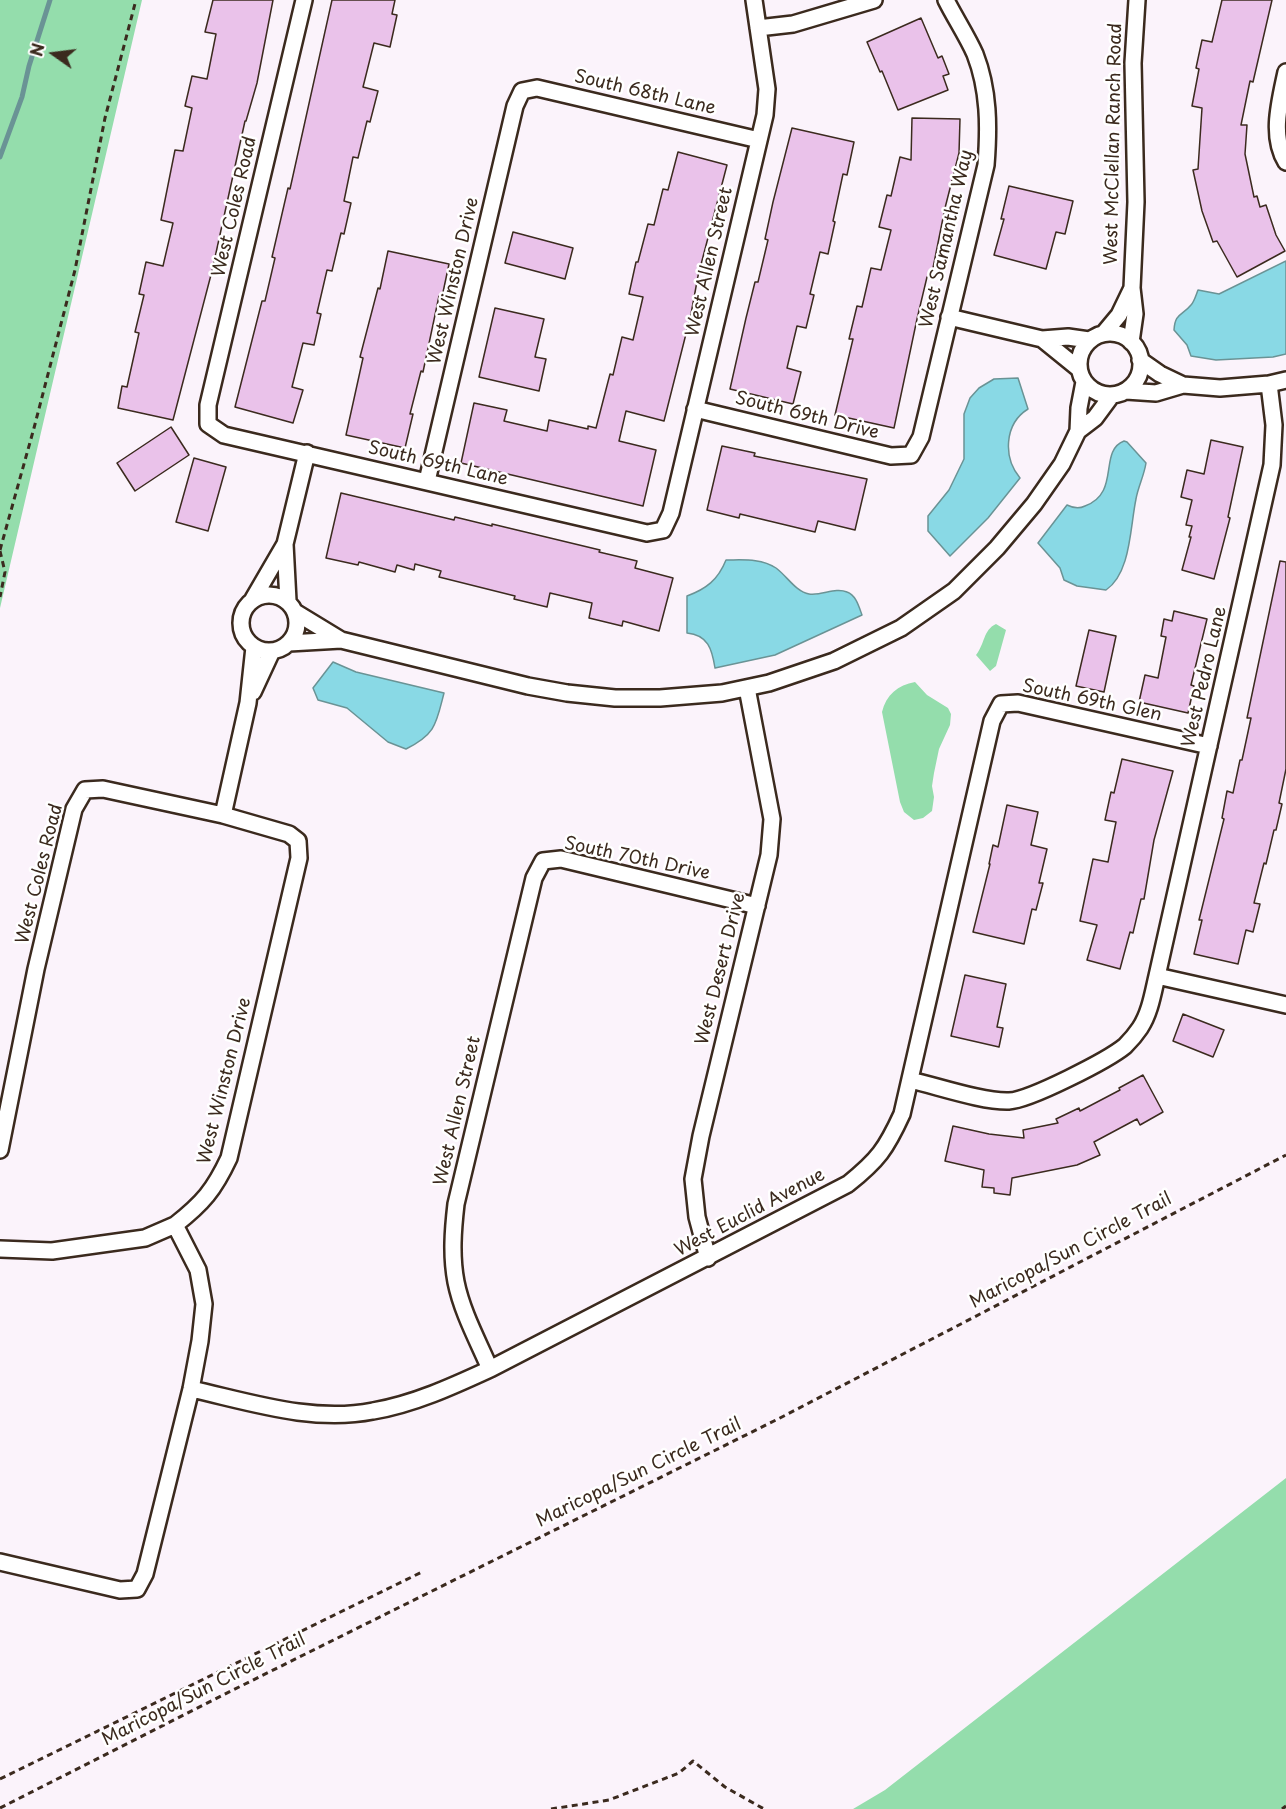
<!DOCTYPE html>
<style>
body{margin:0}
#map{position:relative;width:1286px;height:1809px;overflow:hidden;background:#fbf3fb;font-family:"Playpen Sans",sans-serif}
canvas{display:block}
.north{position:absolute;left:24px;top:24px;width:60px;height:60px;-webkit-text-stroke:4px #fff;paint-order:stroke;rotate:284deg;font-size:16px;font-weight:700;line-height:24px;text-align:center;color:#3b2a1e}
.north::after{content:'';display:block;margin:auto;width:21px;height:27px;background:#3b2a1e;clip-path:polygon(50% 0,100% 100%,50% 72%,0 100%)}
</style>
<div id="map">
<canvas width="1286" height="1809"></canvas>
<div class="north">N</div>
</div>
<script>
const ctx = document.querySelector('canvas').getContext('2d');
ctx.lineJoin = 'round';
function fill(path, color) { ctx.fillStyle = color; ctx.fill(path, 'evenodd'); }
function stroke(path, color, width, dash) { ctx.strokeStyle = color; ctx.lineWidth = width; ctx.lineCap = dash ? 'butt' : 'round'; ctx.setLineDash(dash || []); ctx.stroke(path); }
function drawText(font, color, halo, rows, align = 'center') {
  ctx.font = font + ' "Playpen Sans",sans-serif'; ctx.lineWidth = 5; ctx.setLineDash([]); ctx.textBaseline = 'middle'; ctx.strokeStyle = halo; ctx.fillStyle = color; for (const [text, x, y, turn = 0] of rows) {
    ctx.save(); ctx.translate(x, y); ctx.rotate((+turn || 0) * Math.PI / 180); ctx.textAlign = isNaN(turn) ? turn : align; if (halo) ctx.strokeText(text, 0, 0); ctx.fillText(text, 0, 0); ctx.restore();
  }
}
const green = new Path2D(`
 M0,0H142L0,608Z
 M996,624L1006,630L996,666L990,671L976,655C985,644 983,630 996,624Z
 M915,682L927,695L948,708L951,714L950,725L939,749L934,773L932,786L934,797L932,811L923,818L914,820L904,812L900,802L882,712C886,695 898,685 915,682Z
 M1286,1478V1809H853L885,1790Z`);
const water = new Path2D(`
 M1286,261V354L1273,357L1216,360L1191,356L1187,345L1174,330C1175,313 1182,316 1191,305C1194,302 1196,295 1198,290L1219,294Z
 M1018,378L1028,409C1004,424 1003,458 1020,478L988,518L950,556L928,531V516L949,490L964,459V414L970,398L979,388L994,379Z
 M1124,441L1127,442L1146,463C1144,476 1138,487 1136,499C1130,527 1131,573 1106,590L1077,586L1064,580L1060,568L1038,543L1067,505C1073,508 1079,509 1085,506C1121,493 1098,451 1124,441Z
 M726,560C743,560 761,558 776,568C787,576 796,592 809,594C822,596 835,587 847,592C856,595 859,607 862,615L775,655L715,668C712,649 708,635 687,633V596C706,589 718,580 726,560Z
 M333,662L356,672L444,693C436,724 436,734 406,749L388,742L347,708L318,700L313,688Z`);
const stream = new Path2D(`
 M0,157L22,97L29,66L50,0`);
const building = new Path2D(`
 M213,0H273L257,83L246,121H245L212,271L173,420L118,408L122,386L127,387L139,333L135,332L144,295L139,294L146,262L163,266L173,223L161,220L175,150L183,151L192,108L185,106L192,76L207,79L216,34L205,32Z
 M332,0H395L392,14L397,15L390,47L374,43L363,87L378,91L370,122L367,121L358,158L353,157L344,201L351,203L344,234L341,233L332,271L327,270L317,313L321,314L314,345L303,343L292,387L303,390L293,423L235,407L262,301H265L275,258L272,257L288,188L290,189Z
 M1222,0H1272L1253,82L1250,81L1241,125H1247L1245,154L1254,197L1257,196L1260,207L1266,205L1276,235L1285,251L1237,277L1217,241L1213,242L1202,211L1193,170L1198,169L1202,108L1192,106L1199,69L1196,68L1202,40L1212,42Z
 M921,18L938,58L942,56L949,74L943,76L948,90L898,110L882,71L880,72L867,42Z
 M912,118L960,119L959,153L945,208L931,278L927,277L917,319L894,428L835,415L853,339H849L857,306L862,307L871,268L881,270L891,230L879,227L887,195L891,196L900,157L911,160Z
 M792,128L854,142L847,175L843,174L833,221L835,222L828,254L820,252L810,294L814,295L806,328L797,326L787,368L801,372L793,404L730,389L746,318L755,282H758L768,240L765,239L773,202Z
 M678,152L727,165L698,276L691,314L664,421L626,411L619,441L656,450L643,506L461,463L474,403L507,410L504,421L547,431L549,420L588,429V426L596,428L610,374L613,375L622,337L633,340L643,297L629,294L636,262H638L648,224L654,225L663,189L668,190Z
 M1009,186L1073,201L1065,234L1056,232L1046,269L994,255L1004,219H1001Z
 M513,232L573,248L565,279L505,263Z
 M388,251L449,264L442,297L439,296L423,372L421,371L410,414H413L405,448L346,435L363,358L360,357L378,288L380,289Z
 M495,308L544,319L535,357L546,359L539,391L479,377Z
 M171,427L189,455L135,491L117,463Z
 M1211,440L1243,447L1228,517L1230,518L1214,579L1182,570L1191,537H1189L1192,526L1186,525L1192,500L1181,497L1187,470L1204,474Z
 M722,446L755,453L754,456L867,479L855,530L818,521L815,532L740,514L739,518L707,510Z
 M194,458L226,467L208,531L176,522Z
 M341,493L454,520L455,517L492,526V524L600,550L599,552L637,561L635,568L673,578L659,631L623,621L622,626L589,618L592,603L550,593L547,607L514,599L515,596L439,577L441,571L415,564L414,570L397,565L395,572L359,562L358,565L326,558Z
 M1280,561L1286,562V769L1279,803L1282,804L1276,830H1274L1266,864L1264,863L1254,903L1260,904L1253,932L1246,930L1238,964L1194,954L1202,920H1199L1224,819L1222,818L1227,791L1233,793L1240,760H1242L1251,718H1247Z
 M1174,611L1207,619L1191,685L1194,686L1188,713L1139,702L1145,675L1158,678L1166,637L1161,636L1164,619L1172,621Z
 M1089,630L1116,636L1104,692L1076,686Z
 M1122,759L1173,771L1154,840L1144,899H1141L1133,933L1130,932L1120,969L1087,960L1097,925L1080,921L1093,859L1108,862L1116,822L1105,820L1111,792L1114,793Z
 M1007,805L1038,812L1031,845L1047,849L1039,883H1043L1036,910L1032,909L1024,944L973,932L990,864H989L993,845L998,847Z
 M965,975L1006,984L997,1027L1003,1028L999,1047L951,1036Z
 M1183,1014L1224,1030L1213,1057L1173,1041Z
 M1143,1075L1163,1112L1140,1125L1137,1119L1094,1142L1100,1155L1077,1165L1012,1178L1010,1195L994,1193V1188L982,1187L984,1170L945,1161L953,1126L989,1134L1024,1138L1023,1130L1058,1123L1056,1119L1079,1108L1080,1111L1120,1090L1119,1088Z`);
const path = new Path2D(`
 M0,550L34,428L75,270L105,118L136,0
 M0,551L5,572L0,597
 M0,1779L424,1571
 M0,1808L233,1690L778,1419L1286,1155
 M551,1809L609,1800L679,1773L693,1761L725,1787L764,1809
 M1282,1809L1286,1806`);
const minor = new Path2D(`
 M304,0L208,405V424L224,435L647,533L663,530L671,513L765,115L767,89L754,0
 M758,28L793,24L874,0
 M1286,72C1280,101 1270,136 1286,162
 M949,317L1042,339L1068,337L1089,340
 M1079 364a31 31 0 1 1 62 0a31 31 0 1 1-62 0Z
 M1104,333L1119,315L1132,288
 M1042,339L1079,369
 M1131,342L1135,314L1132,288L1136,202L1133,63L1137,0
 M1140,360L1160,374L1183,385
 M1126,391L1156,393L1183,385L1220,388L1269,384L1286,380
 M695,409L891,456L911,455L921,437L986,165C989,127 989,90 975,54C967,36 955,18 946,0
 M1078,431L1079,408L1084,382
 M427,481L515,106L522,91L537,88L759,140
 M241 623a28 28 0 1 1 56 0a28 28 0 1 1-56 0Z
 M253,599L285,544
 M288,601L285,544L307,453
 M295,612L341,640L528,686L567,693L615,698H660L722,693L769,683L834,661L901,628L954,591L997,548L1034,504L1062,464L1078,431L1095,418L1112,395
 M289,643L341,640
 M253,692L272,651
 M223,815L248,703L254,647
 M1157,976L1286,1005
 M910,1080C937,1086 983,1102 1009,1101C1030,1100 1108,1060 1125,1046C1130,1041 1136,1034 1140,1028C1150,1013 1153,993 1157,976L1272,465L1274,425L1269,384
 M0,1150L36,969L74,809L85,790L103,789L223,815L289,834L298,841L299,858L229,1158C214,1190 203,1203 175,1225L198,1270L204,1304L200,1341L191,1389L145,1574L137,1589L120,1590L0,1562
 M0,1249L52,1251L145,1238L175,1225
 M708,1258L697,1217L693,1179L701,1136L769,855L772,819L747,688
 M490,1369C478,1341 462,1312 456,1282C451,1256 453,1230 456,1204L534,878L543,861L561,859L757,906
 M191,1389C250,1402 312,1423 373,1411C414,1404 453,1386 490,1369L848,1184C878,1160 886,1149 902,1114L992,721L1001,704L1018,703L1209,746`);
const streetNames = [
 ["South 68th Lane",645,93,13],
 ["West McClellan Ranch Road",1114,144,-89],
 ["West Coles Road",235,207,-77],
 ["West Samantha Way",947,239,-77],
 ["West Allen Street",710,262,-77],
 ["West Winston Drive",454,281,-77],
 ["South 69th Drive",807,416,14],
 ["South 69th Lane",438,464,13],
 ["West Pedro Lane",1205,677,-77],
 ["South 69th Glen",1092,701,12],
 ["South 70th Drive",637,859,12],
 ["West Coles Road",40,874,-76],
 ["West Desert Drive",721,969,-76],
 ["West Winston Drive",225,1081,-76],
 ["West Allen Street",458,1111,-77],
 ["West Euclid Avenue",750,1213,-28],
 ["Maricopa/Sun Circle Trail",1071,1251,-28],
 ["Maricopa/Sun Circle Trail",639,1473,-26],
 ["Maricopa/Sun Circle Trail",204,1690,-27]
];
fill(green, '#94ddac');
fill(water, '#89d9e5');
stroke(water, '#6a9395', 1.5);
stroke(stream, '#6a9395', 5);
fill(building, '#eac2ea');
stroke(building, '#3b2a1e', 1.5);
stroke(minor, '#3b2a1e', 20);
stroke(path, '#3b2a1e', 3, [6, 4.5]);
stroke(minor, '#fff', 15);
drawText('18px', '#3b2a1e', '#fff', streetNames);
</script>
